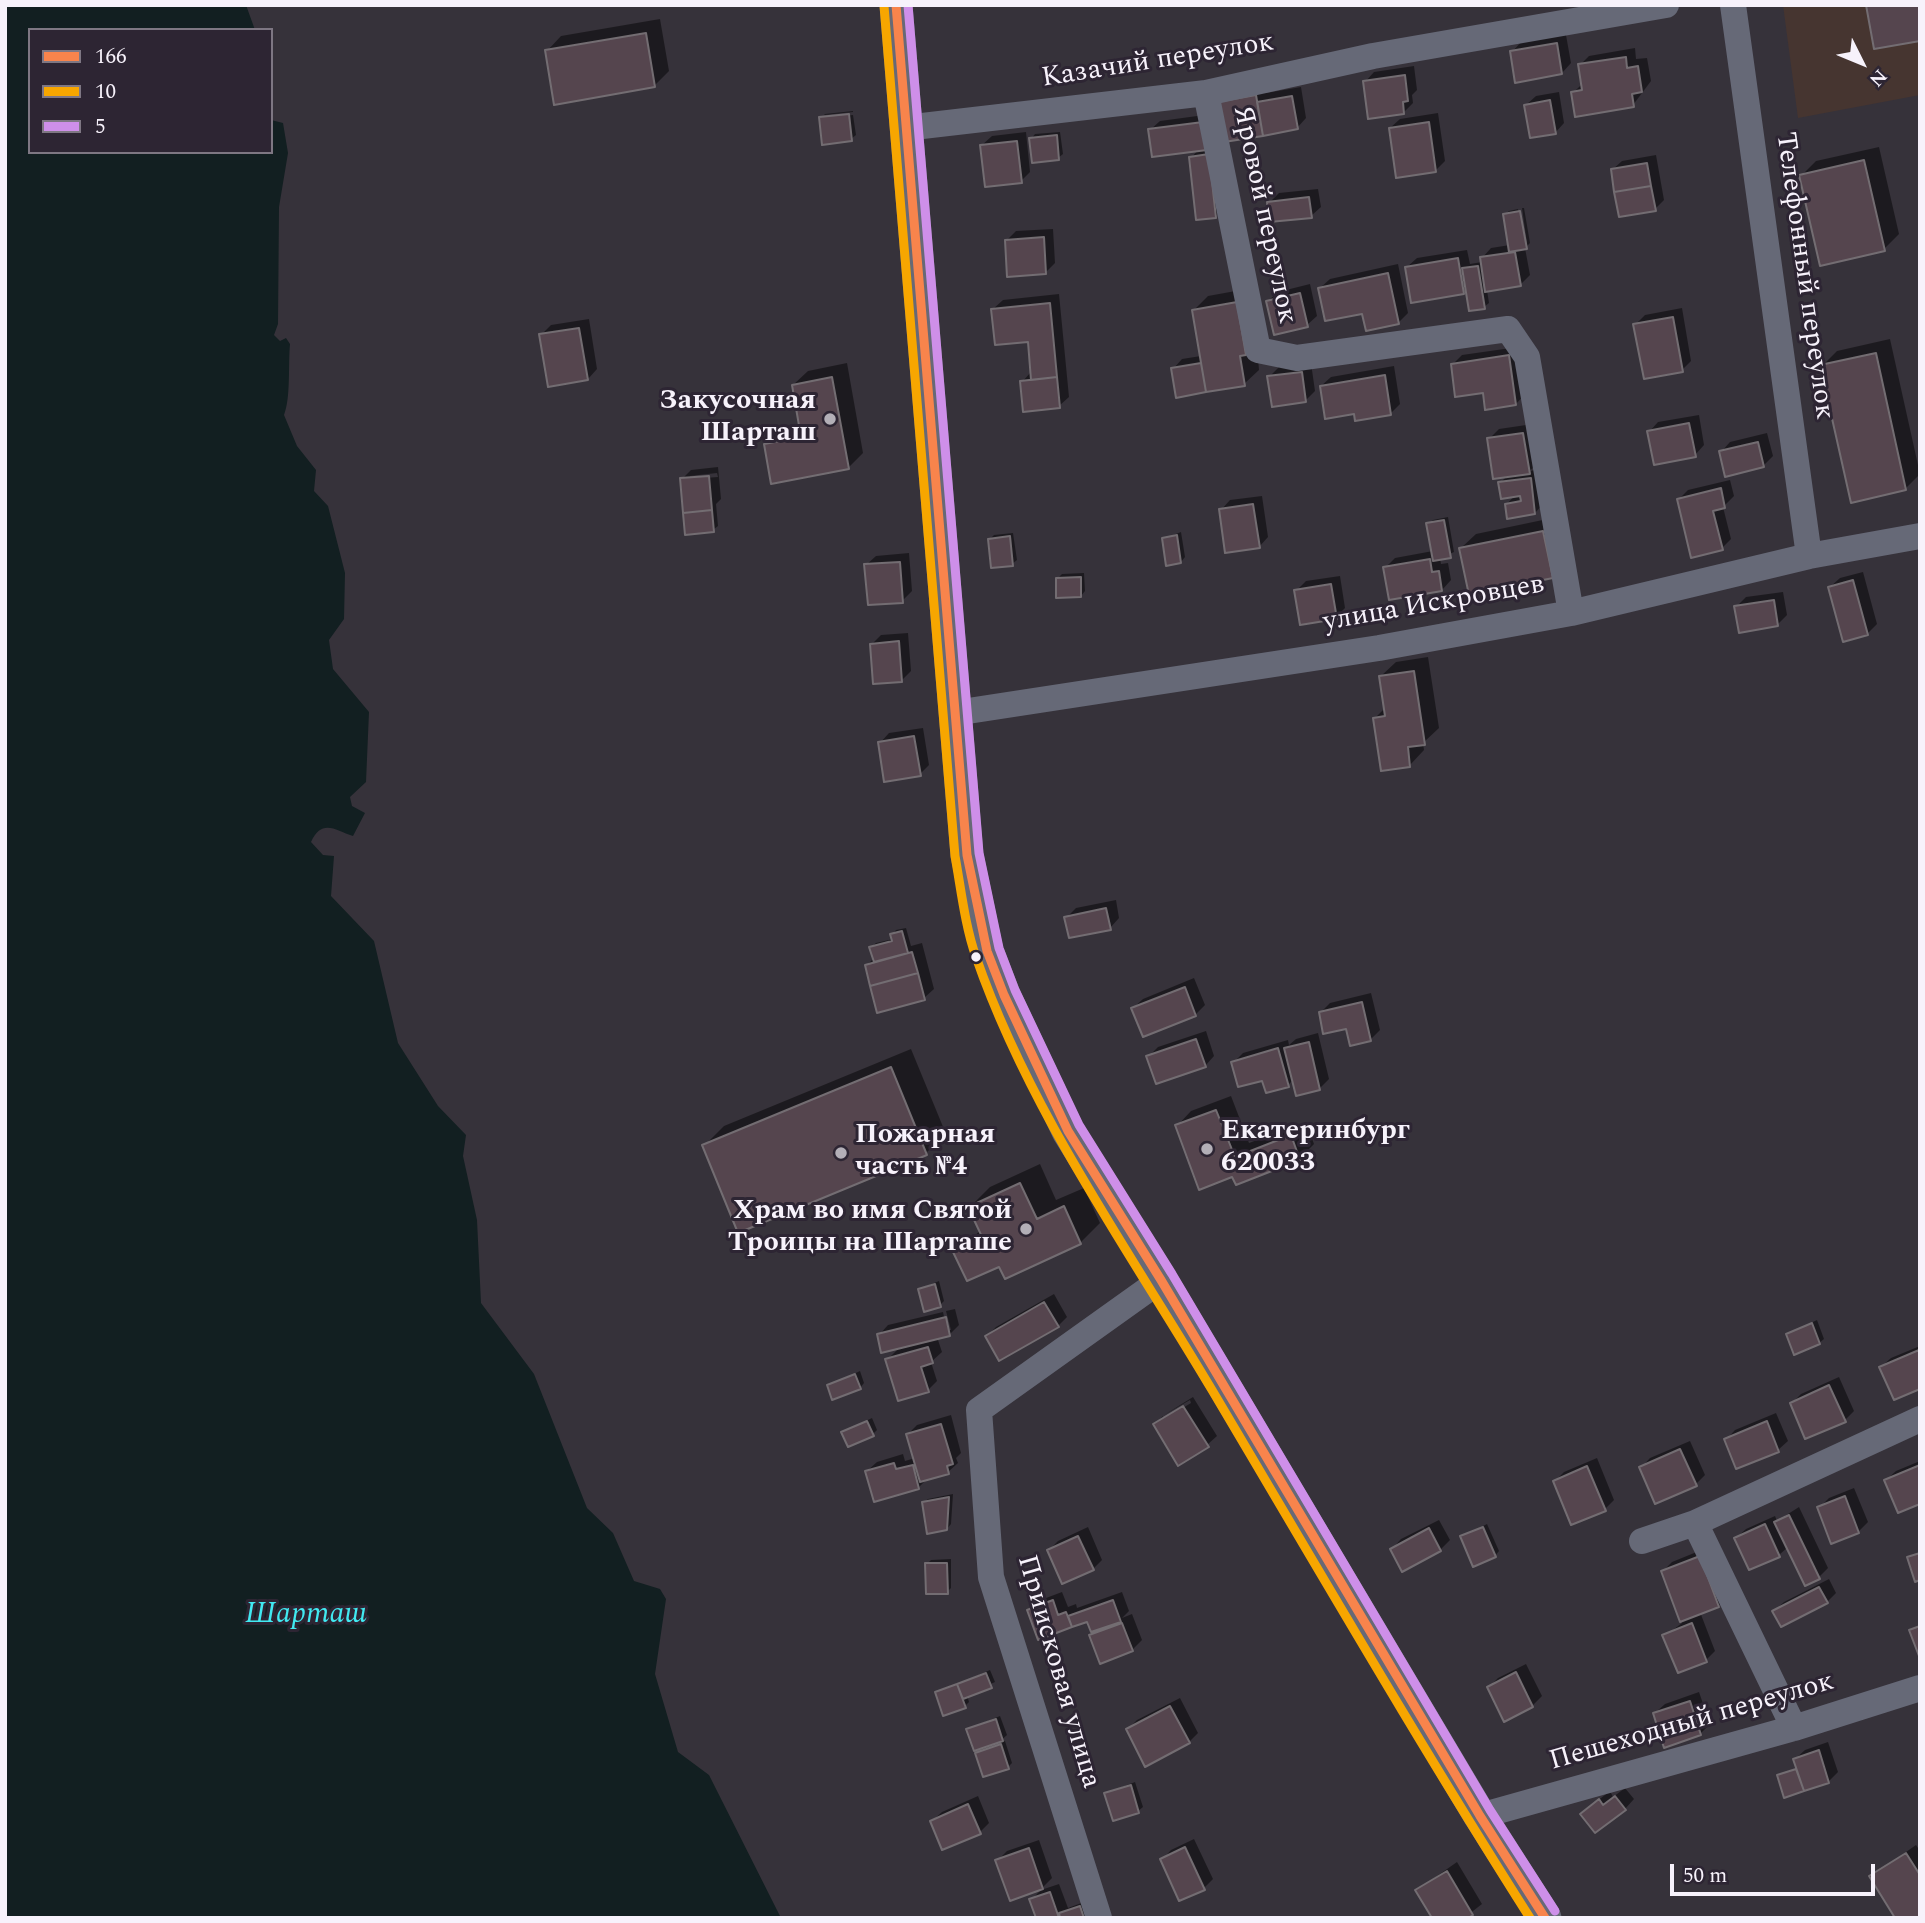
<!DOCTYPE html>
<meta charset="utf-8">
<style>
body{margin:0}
#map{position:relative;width:1925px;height:1923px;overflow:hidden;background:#36323a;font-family:Spectral,serif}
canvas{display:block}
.frame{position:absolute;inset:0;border:7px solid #f7f2fb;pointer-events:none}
.legend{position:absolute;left:28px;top:28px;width:245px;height:126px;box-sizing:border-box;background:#2d2533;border:2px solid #7e7783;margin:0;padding:9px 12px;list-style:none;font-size:21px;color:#f7f2fb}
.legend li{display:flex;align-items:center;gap:14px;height:35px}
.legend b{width:35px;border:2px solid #7e7783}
.north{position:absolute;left:1827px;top:28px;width:70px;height:70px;-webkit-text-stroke:5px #2d2533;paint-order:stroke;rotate:133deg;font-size:19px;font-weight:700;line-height:28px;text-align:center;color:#f7f2fb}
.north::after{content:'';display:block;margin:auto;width:24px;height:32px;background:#f7f2fb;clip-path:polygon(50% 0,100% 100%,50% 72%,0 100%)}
.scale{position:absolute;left:1670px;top:1864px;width:205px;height:32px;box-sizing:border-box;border:4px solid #f7f2fb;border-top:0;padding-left:9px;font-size:21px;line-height:24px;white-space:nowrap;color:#f7f2fb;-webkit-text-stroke:5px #2d2533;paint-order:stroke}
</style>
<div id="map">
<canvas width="1925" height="1923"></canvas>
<div class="frame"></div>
<ul class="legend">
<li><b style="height:9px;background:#f8844c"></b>166</li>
<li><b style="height:9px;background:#f7a600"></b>10</li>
<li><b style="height:9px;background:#ce8fe9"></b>5</li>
</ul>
<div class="north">N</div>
<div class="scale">50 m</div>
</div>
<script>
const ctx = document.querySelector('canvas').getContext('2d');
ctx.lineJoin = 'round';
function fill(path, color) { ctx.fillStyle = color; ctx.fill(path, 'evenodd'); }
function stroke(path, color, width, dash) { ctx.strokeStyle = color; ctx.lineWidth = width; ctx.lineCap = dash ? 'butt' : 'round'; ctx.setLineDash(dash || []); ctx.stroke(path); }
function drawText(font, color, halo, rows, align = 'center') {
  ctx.font = font + ' Spectral,serif'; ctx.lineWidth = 6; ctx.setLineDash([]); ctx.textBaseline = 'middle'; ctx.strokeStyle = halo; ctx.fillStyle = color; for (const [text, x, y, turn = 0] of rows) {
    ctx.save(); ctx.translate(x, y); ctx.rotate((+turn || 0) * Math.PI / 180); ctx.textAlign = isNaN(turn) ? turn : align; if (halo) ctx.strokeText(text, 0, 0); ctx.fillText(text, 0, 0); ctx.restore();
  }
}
const education = new Path2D(`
 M1783,5H1920V95L1798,118Z`);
const water = new Path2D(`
 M5,5H246L255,30H30V152H271V120L283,123L288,153L279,207L278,324L274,335L280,341L286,338L290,344C288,366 291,397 284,415L297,446L316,470L314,491L328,506L345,573L344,619L329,640L333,669L369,712L366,782L350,797L352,806L365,813L353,836C335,830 322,818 311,842L323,855L334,856L331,896L374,941L398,1043L438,1106L466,1135L463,1156L477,1220L481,1303L534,1374L587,1508L613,1533L634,1581L660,1589L666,1599L655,1674L678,1752L709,1775L781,1918H5Z`);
const shadow = new Path2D(`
 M660,19L669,71L654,86L547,51L561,36Z
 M1566,35L1571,63L1562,73L1512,52L1521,42Z
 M1635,48L1636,59L1647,58L1651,81L1633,105L1573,93L1583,83L1580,65L1589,56Z
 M1414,66L1417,90L1412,95L1413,103L1404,112L1365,82L1374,72Z
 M1265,87L1266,93L1301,87L1306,118L1297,128L1219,103Z
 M1559,92L1564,123L1555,133L1526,105L1536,96Z
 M853,111V112L824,115L825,114Z
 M1438,113L1445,161L1435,171L1390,128L1400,119Z
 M1212,114L1225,206L1216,216L1191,158L1199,149L1150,130L1160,121Z
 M853,115L856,135L851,139L821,118Z
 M1026,132L1030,172L1021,181L982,145L992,136Z
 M1060,132L1063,154L1058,158L1031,139L1035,134Z
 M1879,147L1899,234L1884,249L1801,176L1816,161Z
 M1656,155L1664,200L1655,209L1612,170L1622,161Z
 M1318,189L1321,207L1311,216L1269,203L1279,193Z
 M1522,208H1524L1530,243L1525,248L1530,275L1520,285L1487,290L1489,303L1484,307L1467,288L1463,292L1407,267L1417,258L1467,250L1470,264L1482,262V258L1491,248L1510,245L1505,215L1509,211L1518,209L1524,243H1527Z
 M1053,229L1055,263L1045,273L1007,240L1016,231Z
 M1398,264L1408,313L1398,323L1363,312L1320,288L1330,279Z
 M1310,284L1317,316L1307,325L1268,301L1278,292Z
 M1252,288L1259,370L1244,384L1177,396L1173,369L1182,359L1201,356L1194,310L1208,296Z
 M1059,294L1069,397L1059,406L1022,382L1031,372L1029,340L993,309L1003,300Z
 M1682,308L1691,361L1682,370L1635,325L1645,315Z
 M589,319L597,369L588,379L541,335L551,325Z
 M1890,339L1920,474L1905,489L1822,366L1837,351Z
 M1518,347L1525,394L1516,404L1452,365L1462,355Z
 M847,363L863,453L848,468L765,444L780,429L801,426L793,385L808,371Z
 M1311,363L1315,391L1306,400L1269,377L1279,367Z
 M1394,366L1400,404L1390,414L1355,412L1321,386L1331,377Z
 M1699,415L1704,445L1695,455L1649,432L1658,422Z
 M1533,424L1538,462L1530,471L1540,469L1544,503L1535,513L1507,504L1516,494L1500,483L1508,475L1489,439L1499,429Z
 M1767,433L1773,456L1763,466L1721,452L1730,442Z
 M718,467L721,499L716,504L718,526L713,530L682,479L691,470ZM717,473L718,477L690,479V476Z
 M1730,480L1734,496L1723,507L1731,539L1722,548L1678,500L1688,490Z
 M1262,496L1268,537L1259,547L1221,510L1230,500Z
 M1448,517L1454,552L1440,558L1441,564L1448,563L1451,580L1442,590L1385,568L1395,558L1433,551L1428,524L1433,520Z
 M1557,517L1552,576L1461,548L1476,534Z
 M1181,532L1185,557L1181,562L1163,539Z
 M1013,533L1017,560L1012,564L990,539L994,535Z
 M909,553L912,591L902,601L866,565L876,556Z
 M1863,572L1877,624L1867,634L1830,587L1840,578Z
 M1084,573L1085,591L1081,596L1057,579L1062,574Z
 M1340,576L1345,608L1336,617L1296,591L1306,581Z
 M1783,592L1787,615L1777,625L1736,607L1746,597Z
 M908,633L911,671L901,681L872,644L881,635Z
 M1428,657L1439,728L1423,743L1424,750L1410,765L1375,718L1386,707L1381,676L1396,662Z
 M923,728L929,765L920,774L880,743L889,733Z
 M1116,900L1119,918L1110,928L1066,918L1076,908Z
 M906,928L911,946L922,943L934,989L924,998L867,965L874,958L871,947L876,943L893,939L892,935L896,930Z
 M1194,978L1205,1005L1195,1015L1133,1008L1143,999Z
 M1371,993L1380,1030L1370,1040L1321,1012L1330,1003Z
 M1206,1031L1214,1056L1205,1066L1148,1057L1158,1047Z
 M1318,1033L1329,1079L1320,1088L1294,1079L1288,1085L1263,1078L1233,1063L1243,1053L1288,1040L1289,1045L1296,1039Z
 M911,1049L946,1134L926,1153L704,1146L724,1126Z
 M1231,1096L1249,1143L1306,1122L1314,1144L1299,1159L1233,1175L1177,1126L1191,1111Z
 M1040,1164L1056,1200L1084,1188L1100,1223L1080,1243L1000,1264L955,1253L981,1230L970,1207L990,1187Z
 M939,1281L944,1301L940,1305L920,1289Z
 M1054,1294L1067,1317L1058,1326L987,1336L996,1327Z
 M955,1309L959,1325L950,1334L937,1337L942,1352L931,1362L937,1381L928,1390L887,1360L901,1346L879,1335L888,1325L943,1312L947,1330H951L946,1311Z
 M1817,1320L1824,1339L1819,1343L1788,1334Z
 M1920,1346V1387L1881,1367L1891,1358Z
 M860,1371L864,1383L860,1388L829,1386Z
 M1839,1377L1854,1411L1845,1420L1792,1403L1801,1394Z
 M1193,1397L1217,1436L1207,1445L1155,1424L1163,1416V1420L1191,1403L1190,1400L1164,1415Z
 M1776,1413L1788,1441L1778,1450L1726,1440L1735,1430Z
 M951,1415L961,1453L956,1458L958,1463L948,1472L928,1478L918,1488L867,1471L877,1462L903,1454L905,1461L915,1458L908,1434L917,1425Z
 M872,1418L877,1430L873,1434L843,1432Z
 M1690,1441L1705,1475L1696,1484L1641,1468L1650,1458Z
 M1597,1458L1614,1500L1605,1509L1555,1481L1564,1472Z
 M1920,1461V1502L1886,1480L1896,1471Z
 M1854,1488L1868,1522L1858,1532L1819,1508L1829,1498Z
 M953,1494L951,1524L947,1529L923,1503L928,1499Z
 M1799,1507L1828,1568L1819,1577L1788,1547L1779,1555L1736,1538L1746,1529L1775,1516L1777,1521Z
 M1439,1520L1450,1540L1440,1550L1402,1569L1392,1549L1401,1539Z
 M1487,1524L1499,1551L1495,1556L1462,1537Z
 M1088,1527L1102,1560L1093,1569L1049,1550L1058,1541Z
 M1709,1547L1728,1596L1718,1606L1700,1612L1715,1651L1706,1660L1665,1636L1682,1623L1663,1571L1672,1562Z
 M951,1559V1588L947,1592L927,1564L931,1560Z
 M1829,1579L1836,1593L1827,1602L1774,1611L1784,1602Z
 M1062,1592L1068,1607L1076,1604L1077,1608L1122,1592L1129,1611L1122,1618L1132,1614L1142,1640L1132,1650L1091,1636L1100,1627L1088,1619L1039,1637L1029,1610L1038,1601Z
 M1526,1664L1542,1696L1532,1706L1489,1687L1498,1678Z
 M990,1670L995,1682L967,1695L969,1702L965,1706L937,1693Z
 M1699,1692L1710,1724L1700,1734L1655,1713L1665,1704Z
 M1180,1698L1198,1733L1189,1742L1128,1729L1137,1720Z
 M1000,1716L1007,1735L998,1743L1005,1741L1012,1763L1008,1767L977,1753L985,1745L968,1729Z
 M1828,1742L1838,1772L1829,1781L1785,1795L1779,1776L1798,1767L1795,1759L1805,1750Z
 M1135,1782L1143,1807L1138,1811L1106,1793Z
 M1625,1788L1634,1799L1625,1809L1592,1805L1610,1791L1613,1797Z
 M978,1796L989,1823L980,1832L932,1821L942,1812Z
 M1194,1839L1213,1879L1204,1888L1162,1860L1171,1850Z
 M1039,1840L1052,1878L1042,1888L998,1860L1007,1851Z
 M1916,1845L1920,1851V1918L1872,1876Z
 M1457,1862L1482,1904L1464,1918L1417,1890Z
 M1059,1884L1068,1908L1084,1902L1089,1918H1038L1031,1900L1041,1890Z`);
const building = new Path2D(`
 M1866,5H1920V41L1874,49Z
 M646,33L655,87L554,105L545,50Z
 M1557,43L1562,74L1515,83L1510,51Z
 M1626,57L1627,68L1638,66L1642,92L1632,94L1634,107L1575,117L1571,92L1582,90L1578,64Z
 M1405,75L1408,101L1403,102L1404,114L1368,119L1363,81Z
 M1256,95L1263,136L1224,142L1217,102Z
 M1292,96L1298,129L1263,136L1257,102Z
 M1550,100L1556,134L1530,138L1524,105Z
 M849,114L852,141L822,145L819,117Z
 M1203,122L1207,150L1152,157L1148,129Z
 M1429,122L1436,172L1396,178L1389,128Z
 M1057,135L1059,160L1032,163L1029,138Z
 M1017,141L1022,183L985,187L980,145Z
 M1209,154L1216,218L1196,220L1189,157Z
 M1864,160L1885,251L1820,266L1799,175Z
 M1647,163L1651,186L1614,192L1611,169Z
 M1651,186L1656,211L1619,217L1614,192Z
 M1309,197L1312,218L1269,222L1267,202Z
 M1520,211L1527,249L1509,252L1503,214Z
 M1044,237L1046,274L1007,277L1005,240Z
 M1515,252L1521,286L1485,292L1480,257Z
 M1458,258L1464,294L1411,303L1405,267Z
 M1478,266L1485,309L1469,311L1462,268Z
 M1388,273L1399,324L1366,331L1362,314L1325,321L1318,288Z
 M1300,293L1308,327L1274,335L1266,301Z
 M1237,302L1246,355L1240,356L1245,386L1206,392L1192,310Z
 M1050,303L1057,377L1031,380L1028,342L995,345L991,309Z
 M1673,317L1683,372L1644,379L1633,324Z
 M579,328L588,380L548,387L539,334Z
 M1876,353L1906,490L1851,503L1820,365Z
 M1509,355L1516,405L1485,410L1483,393L1455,397L1451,364Z
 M1201,363L1206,392L1176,398L1171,368Z
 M1302,372L1306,402L1272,407L1267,376Z
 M1385,375L1391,415L1355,421L1354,414L1325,419L1320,386Z
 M832,377L849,469L771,484L764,444L801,437L792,385Z
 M1057,377L1060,408L1023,412L1020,381Z
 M1689,423L1696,457L1654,465L1647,431Z
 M1523,433L1530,474L1493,479L1487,438Z
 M1758,442L1764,467L1725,477L1719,451Z
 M709,476L712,510L683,513L680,478Z
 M1531,478L1535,514L1507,519L1505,504L1521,501L1520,496L1501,499L1498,482Z
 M1721,488L1725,508L1713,511L1723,550L1691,558L1677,499Z
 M1253,504L1260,548L1225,553L1219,509Z
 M712,510L714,532L685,535L683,513Z
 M1444,520L1451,558L1433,561L1426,523Z
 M1543,531L1553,578L1469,595L1459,548Z
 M1177,535L1181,563L1166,566L1162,538Z
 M1010,536L1013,566L991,568L988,539Z
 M1430,559L1432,572L1439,571L1442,591L1389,600L1383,567Z
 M900,562L903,603L868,605L864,564Z
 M1081,577V597L1056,598V578Z
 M1853,580L1868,635L1843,642L1828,587Z
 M1331,584L1337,619L1300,625L1294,590Z
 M1774,600L1778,626L1739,633L1734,606Z
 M899,641L902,682L873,684L870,644Z
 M1414,671L1425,745L1408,747L1410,767L1381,771L1373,718L1385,716L1379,676Z
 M914,736L921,776L884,782L878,742Z
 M1106,908L1111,930L1069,938L1064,917Z
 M902,931L908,953L874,962L869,947L892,941L890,934Z
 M912,952L918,973L870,986L865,965Z
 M918,973L925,1000L877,1013L870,986Z
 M1185,987L1196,1016L1143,1037L1131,1008Z
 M1362,1002L1371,1041L1350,1046L1346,1029L1323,1034L1319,1012Z
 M1196,1039L1206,1067L1156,1084L1146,1056Z
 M1309,1042L1320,1090L1296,1096L1284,1048Z
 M1278,1048L1289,1087L1266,1093L1262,1081L1238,1087L1231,1062Z
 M891,1067L927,1155L738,1233L702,1145Z
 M1216,1110L1235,1157L1291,1135L1300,1160L1236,1185L1232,1177L1199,1190L1175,1125Z
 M1020,1183L1037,1219L1064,1206L1081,1244L1005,1279L999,1267L967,1281L953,1252L983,1239L968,1207Z
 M935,1284L941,1307L924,1312L918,1289Z
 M1044,1302L1059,1327L999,1361L985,1336Z
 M946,1317L950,1336L881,1353L877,1334Z
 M1812,1323L1820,1344L1794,1355L1786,1334Z
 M928,1347L933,1363L921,1367L929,1392L898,1401L885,1359Z
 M1919,1350L1920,1389L1894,1400L1879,1367Z
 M855,1374L861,1389L832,1400L827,1385Z
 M1829,1385L1846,1422L1805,1439L1790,1403Z
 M1183,1406L1209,1447L1178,1466L1153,1424Z
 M867,1421L874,1436L848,1447L841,1432Z
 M1767,1421L1779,1452L1736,1469L1724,1439Z
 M941,1424L953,1464L947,1466L949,1474L920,1482L906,1434Z
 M1680,1449L1697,1486L1655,1504L1639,1467Z
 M894,1463L896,1469L913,1465L919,1489L874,1502L865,1471Z
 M1920,1465V1504L1898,1513L1884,1480Z
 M1587,1466L1606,1511L1571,1525L1553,1481Z
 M1845,1496L1859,1533L1831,1544L1817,1507Z
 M949,1497L947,1530L927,1534L922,1502Z
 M1789,1515L1820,1579L1805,1586L1774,1522Z
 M1765,1524L1780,1557L1749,1570L1734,1538Z
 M1483,1527L1496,1557L1473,1567L1460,1536Z
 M1429,1528L1441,1551L1402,1572L1390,1549Z
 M1078,1536L1094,1570L1062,1584L1047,1550Z
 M1920,1553V1580L1915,1582L1907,1557Z
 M1700,1556L1719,1607L1680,1622L1661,1571Z
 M925,1563H947L948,1594H926Z
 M1819,1587L1828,1603L1781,1627L1772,1611Z
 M1053,1600L1058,1615L1066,1612L1072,1627L1038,1640L1027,1610Z
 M1113,1600L1121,1622L1091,1632L1087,1622L1072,1627L1068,1616Z
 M1122,1623L1133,1651L1100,1664L1089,1635Z
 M1692,1623L1707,1662L1678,1673L1662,1635Z
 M1920,1626V1656H1919L1909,1630Z
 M1516,1672L1533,1707L1504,1722L1487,1687Z
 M986,1673L992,1688L963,1699L957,1684Z
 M957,1684L966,1708L943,1716L935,1692Z
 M1690,1701L1701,1735L1664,1748L1653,1713Z
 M1170,1706L1190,1743L1145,1767L1126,1729Z
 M996,1719L1003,1741L974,1751L966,1729Z
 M1001,1744L1009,1769L983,1777L975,1753Z
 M1819,1750L1829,1783L1804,1791L1793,1759Z
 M1796,1769L1804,1791L1784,1798L1777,1775Z
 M1131,1785L1139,1813L1113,1821L1104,1793Z
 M1615,1796L1626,1810L1595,1833L1580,1814L1599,1799L1603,1805Z
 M968,1804L981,1834L942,1850L930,1821Z
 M1185,1847L1205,1890L1179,1901L1160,1859Z
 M1029,1848L1043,1889L1010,1901L995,1860Z
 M1906,1853L1920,1875V1918H1895L1869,1876Z
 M1447,1871L1473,1915L1468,1918H1432L1415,1890Z
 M1050,1892L1059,1918H1036L1029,1899Z
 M1080,1906L1084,1918H1060L1059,1913Z`);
const minor = new Path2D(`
 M1733,5L1809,556
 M1206,93L1258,350L1297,358L1508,329L1527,357L1571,613
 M905,128L1206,93L1373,56L1666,5
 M955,713L1379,648L1571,613L1809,556L1920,536
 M1695,1523L1794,1728
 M1642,1541L1695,1523L1920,1419
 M1480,1816L1794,1728L1920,1688
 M1099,1918L991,1577L979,1410L1161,1280`);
const major = new Path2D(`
 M896,5L967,855L987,951L1004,995L1068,1131L1161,1280L1480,1816L1545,1918`);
const bus1 = new Path2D(`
 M896,5L967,855L987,951L1004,995L1068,1131L1161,1280L1480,1816L1545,1918`);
const bus2 = new Path2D(`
 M884,6L955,856C961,889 965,926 976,957C1030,1113 1129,1250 1212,1390C1317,1567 1420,1745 1530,1918`);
const bus3 = new Path2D(`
 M908,5L979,853L999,948L1015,990L1079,1125L1172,1274L1490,1810L1555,1911`);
const markers = [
 [830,419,7,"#b3afb7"],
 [976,957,6,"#f7f2fb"],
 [1207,1149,7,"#b3afb7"],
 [841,1153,7,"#b3afb7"],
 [1026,1229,7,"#b3afb7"]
];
const streetNames = [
 ["Казачий переулок",1158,62,-9],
 ["Яровой переулок",1263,215,78],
 ["Телефонный переулок",1803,276,82],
 ["улица Искровцев",1434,605,-10],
 ["Приисковая улица",1057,1672,74],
 ["Пешеходный переулок",1692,1723,-16]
];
const poiNames = [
 ["Закусочная",816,403],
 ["Шарташ",816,435],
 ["Екатеринбург",1221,1133,"left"],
 ["620033",1221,1165,"left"],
 ["Пожарная",855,1137,"left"],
 ["часть №4",855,1169,"left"],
 ["Храм во имя Святой",1012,1213],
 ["Троицы на Шарташе",1012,1245]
];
const waterNames = [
 ["Шарташ",306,1616]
];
fill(education, '#463530');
fill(water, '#121f21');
fill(shadow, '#0007');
fill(building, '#55454e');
stroke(building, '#736d72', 2);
stroke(minor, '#666977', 26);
stroke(major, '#676976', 33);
stroke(bus1, '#f8844c', 9);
stroke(bus2, '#f7a600', 9);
stroke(bus3, '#ce8fe9', 9);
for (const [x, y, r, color] of markers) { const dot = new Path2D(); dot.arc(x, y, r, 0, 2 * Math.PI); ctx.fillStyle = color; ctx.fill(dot); stroke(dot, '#2d2533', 2.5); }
drawText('28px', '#f7f2fb', '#2d2533', streetNames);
drawText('bold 28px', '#f7f2fb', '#2d2533', poiNames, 'right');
drawText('italic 30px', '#41e9f1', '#2d2533', waterNames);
</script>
